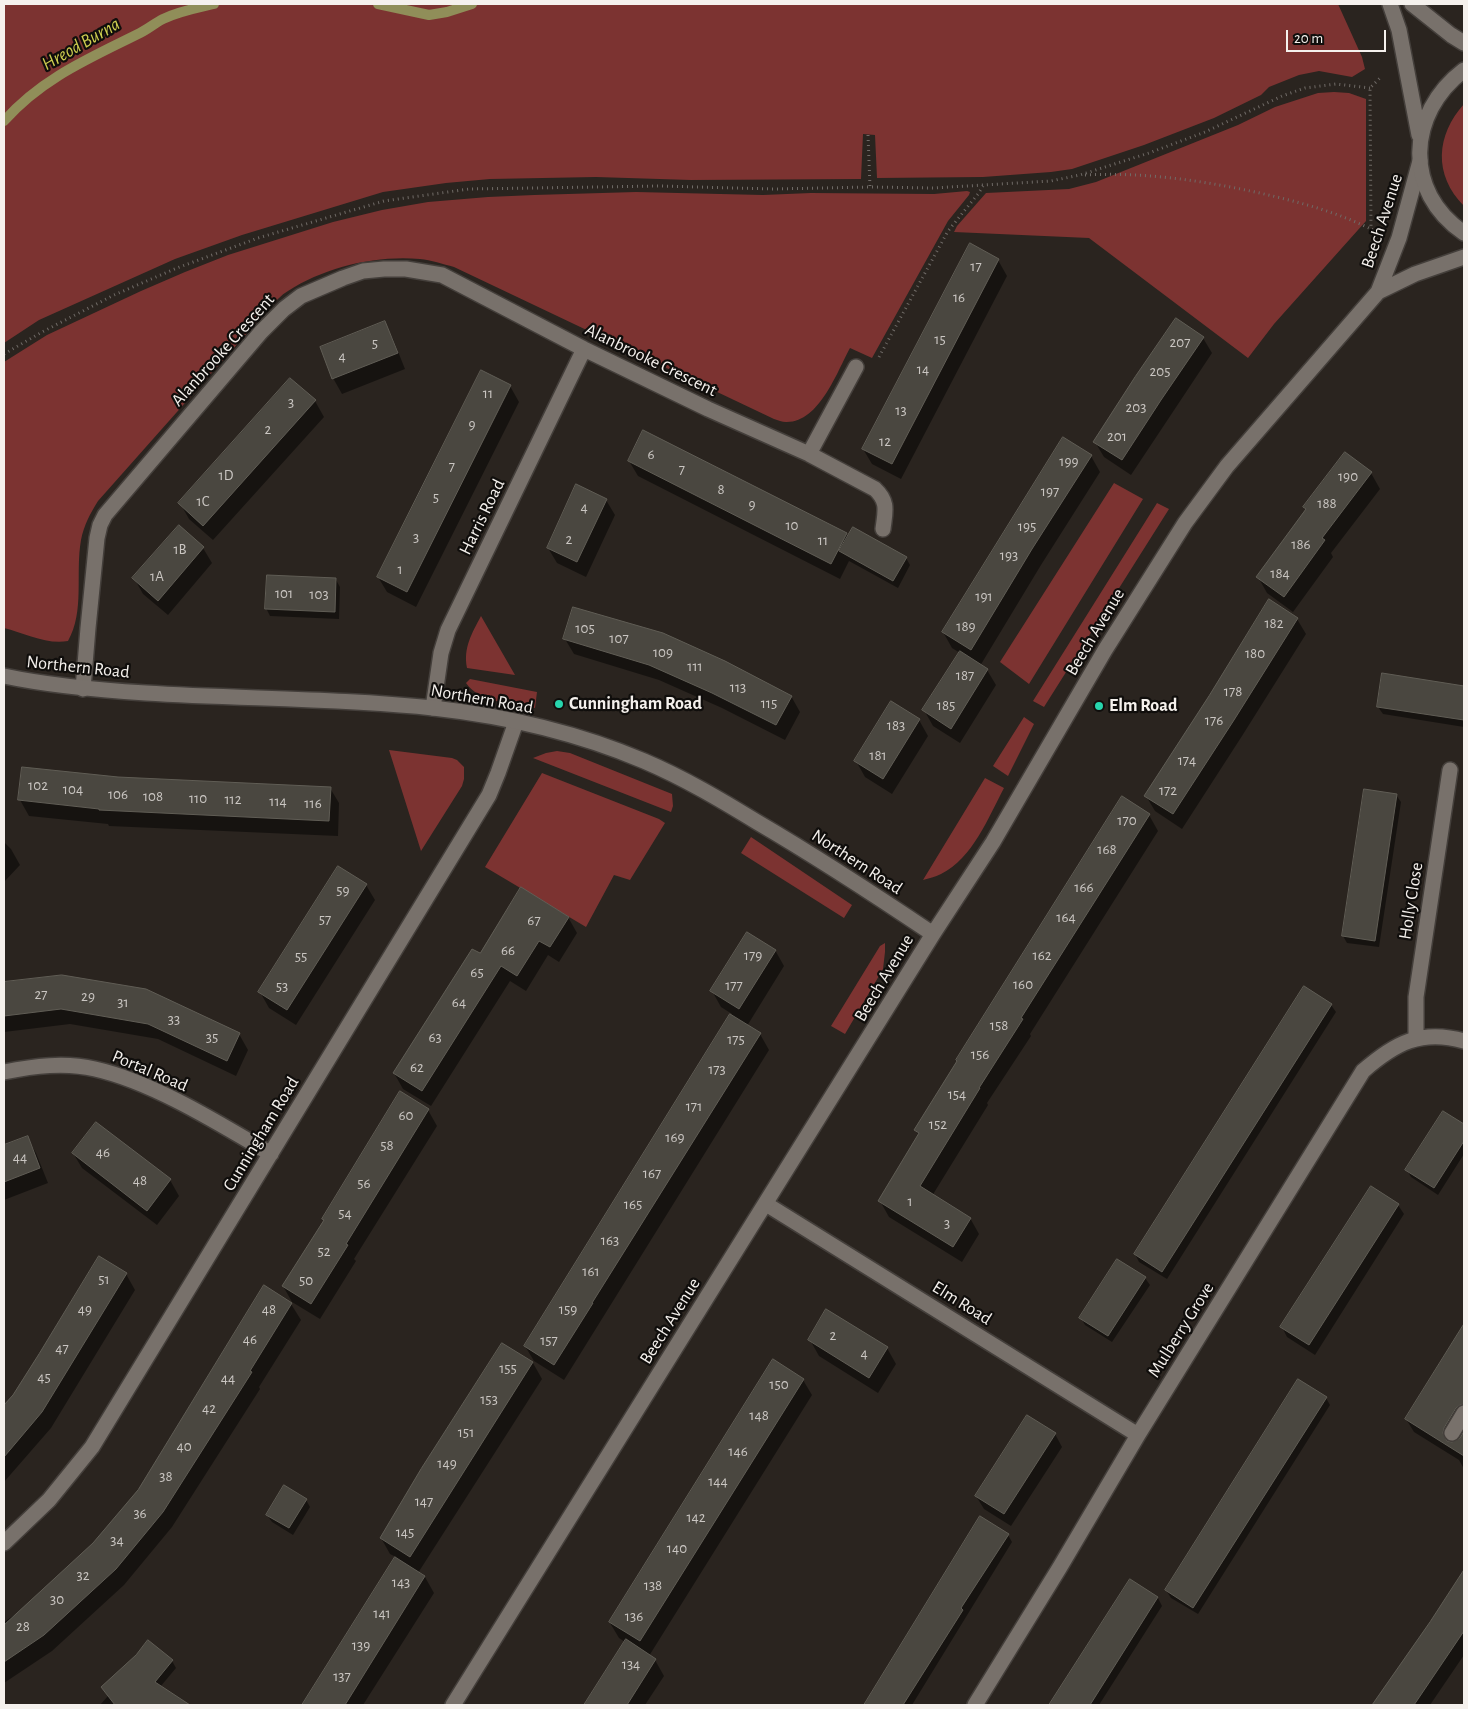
<!DOCTYPE html>
<style>
body{margin:0}
#map{position:relative;width:1468px;height:1709px;overflow:hidden;background:#2a241f;font-family:"Alegreya Sans",sans-serif}
canvas{display:block}
.frame{position:absolute;inset:0;border:5px solid #f5f1ed;pointer-events:none}
.scale{position:absolute;left:1286px;top:30px;width:100px;height:22px;box-sizing:border-box;border:2px solid #f5f1ed;border-top:0;padding-left:6px;font-size:15px;line-height:18px;white-space:nowrap;color:#f5f1ed;-webkit-text-stroke:4px #100e0c;paint-order:stroke}
</style>
<div id="map">
<canvas width="1468" height="1709"></canvas>
<div class="frame"></div>
<div class="scale">20 m</div>
</div>
<script>
const ctx = document.querySelector('canvas').getContext('2d');
ctx.lineJoin = 'round';
function fill(path, color) { ctx.fillStyle = color; ctx.fill(path, 'evenodd'); }
function stroke(path, color, width, dash) { ctx.strokeStyle = color; ctx.lineWidth = width; ctx.lineCap = dash ? 'butt' : 'round'; ctx.setLineDash(dash || []); ctx.stroke(path); }
function drawText(font, color, halo, rows, align = 'center') {
  ctx.font = font + ' "Alegreya Sans",sans-serif'; ctx.lineWidth = 4.5; ctx.setLineDash([]); ctx.textBaseline = 'middle'; ctx.strokeStyle = halo; ctx.fillStyle = color; for (const [text, x, y, turn = 0] of rows) {
    ctx.save(); ctx.translate(x, y); ctx.rotate((+turn || 0) * Math.PI / 180); ctx.textAlign = isNaN(turn) ? turn : align; if (halo) ctx.strokeText(text, 0, 0); ctx.fillText(text, 0, 0); ctx.restore();
  }
}
const green = new Path2D(`
 M4,4H1338L1362,57L1365,69L1352,77L1319,71L1299,75L1269,87L1261,95L1214,118L1144,145L1072,169L1051,172L983,177L877,178L875,135L863,134L861,179L691,180L596,177L490,179L446,183L383,192L242,235L175,259L39,320L4,343Z
 M1334,92L1349,93L1366,99V221L1274,324L1248,358L1089,238L954,232L957,226L986,193L1069,189L1096,182L1238,125L1275,107L1318,93Z
 M1464,104V206C1433,175 1436,135 1464,104Z
 M967,191L970,192L969,195L948,221L872,358L850,348C837,372 819,423 786,422C782,422 778,420 774,419L454,267C443,264 431,260 420,259C376,255 325,267 288,291C281,295 276,301 271,306L98,501C90,514 84,525 81,540C75,574 85,611 68,641C47,645 24,633 4,628V362L47,335L141,291L185,272L228,255L333,222L382,210L428,202L488,197L534,195L636,192L763,195L811,193L934,194Z
 M1114,483L1143,499L1029,684L1000,662Z
 M1157,503L1169,509L1044,707L1033,701Z
 M481,616L515,675L467,668C463,648 472,633 481,616Z
 M470,679L537,692L535,708C514,704 478,702 466,683Z
 M1024,717L1034,724L1008,776L993,766Z
 M389,750L452,758L457,760L464,767V779L462,786L421,851Z
 M557,751L570,753L672,794L673,806L671,812L533,758L546,753Z
 M542,773L659,819L665,823L630,880L614,875L586,927L485,867Z
 M985,778L1004,788C988,818 973,858 941,874C935,877 929,878 923,880Z
 M751,837L852,905L844,918L741,853Z
 M885,943V952L883,969L845,1034L831,1026L880,946Z`);
const shadow = new Path2D(`
 M998,260L1007,276L901,479L872,464L863,449Z
 M384,323L393,339L405,369L342,394L333,378Z
 M1203,338L1212,353L1131,475L1104,457L1095,442Z
 M510,386L519,402L416,607L387,592L378,577Z
 M315,401L324,417L213,540L189,519L180,503Z
 M1064,439L1091,456L1100,472L1041,565L980,666L987,670L996,685L960,743L933,726L924,710L960,653L952,648L943,632Z
 M1346,453L1371,473L1380,489L1331,553L1333,557L1293,612L1267,593L1258,577L1306,511L1304,507Z
 M629,461L846,534L848,538L906,558L910,565L898,588L849,561L840,579L638,476Z
 M606,500L615,515L586,577L557,563L548,548Z
 M203,548L212,563L168,615L143,594L134,578Z
 M336,580L340,587L339,619L270,616L266,608Z
 M1297,619L1306,634L1242,736L1182,829L1155,811L1146,796Z
 M565,639L791,696L800,712L785,740L722,708L659,680L574,654Z
 M1383,675L1464,687V727L1383,714L1378,707Z
 M919,720L928,736L892,794L865,777L856,761Z
 M118,779L330,788L339,803L338,836L109,826L108,824L29,816L20,800Z
 M1396,795L1401,802L1379,947L1347,943L1343,936Z
 M1149,815L1158,831L1030,1034L1031,1036L987,1103L988,1105L932,1196L970,1218L979,1234L962,1262L889,1217L880,1201L919,1136L916,1130Z
 M4,842L11,849L20,865L4,882Z
 M366,885L375,900L296,1025L269,1008L260,992Z
 M568,917L577,933L559,962L548,955L526,991L510,981L431,1106L403,1089L394,1073L481,955Z
 M775,950L784,966L747,1026L760,1034L769,1050L564,1380L534,1361L525,1346L732,1014L721,1007L712,991Z
 M60,976L239,1034L248,1050L236,1076L158,1039L70,1024L4,1032V983Z
 M1304,988L1331,1005L1336,1012L1167,1279L1139,1262L1135,1254Z
 M400,1093L428,1110L437,1126L354,1259L356,1261L320,1319L292,1302L283,1286L325,1221Z
 M1443,1112L1464,1126V1154L1438,1195L1411,1177L1407,1170Z
 M27,1138L36,1153L48,1183L4,1200V1147Z
 M73,1153L170,1180L179,1196L157,1225L82,1168Z
 M1398,1205L1404,1214L1315,1355L1287,1337L1282,1327Z
 M99,1258L126,1274L135,1290L51,1428L4,1482V1407L14,1396Z
 M1145,1278L1150,1285L1112,1342L1085,1325L1081,1318Z
 M264,1287L291,1304L301,1320L259,1387L260,1389L172,1527L124,1585L52,1651L4,1683V1622L22,1610L94,1544L139,1490Z
 M827,1311L887,1348L896,1364L878,1393L819,1356L810,1340Z
 M1464,1327V1420L1449,1446L1461,1439L1464,1433V1469L1459,1460L1414,1432L1406,1419Z
 M503,1345L533,1363L542,1379L418,1573L425,1577L434,1593L363,1705H303L396,1557L390,1554L381,1538Z
 M803,1380L812,1395L649,1656L655,1660L664,1676L645,1705H586L625,1642L619,1638L610,1623Z
 M1326,1398L1330,1405L1198,1614L1171,1598L1166,1590Z
 M1055,1434L1062,1447L1011,1526L984,1509L976,1496Z
 M306,1500L310,1507L293,1535L272,1522L267,1515Z
 M1008,1535L1012,1542L912,1705H865L899,1652Z
 M1464,1572V1655L1430,1705H1374Z
 M1130,1581L1158,1598L1162,1606L1099,1705H1051Z
 M172,1661L176,1668L145,1705H100L108,1696L102,1687Z`);
const stream = new Path2D(`
 M378,4L429,15L447,12L472,4
 M4,121C42,78 90,58 140,33C148,29 155,23 163,19C180,11 197,8 214,4`);
const building = new Path2D(`
 M970,243L999,259L892,464L862,449Z
 M1176,318L1204,337L1161,400L1122,460L1093,442L1135,377Z
 M385,321L398,353L332,379L320,347Z
 M481,370L511,385L407,592L377,577Z
 M290,378L316,400L203,526L178,503Z
 M643,430L847,533L831,564L628,461Z
 M1063,437L1092,455L1032,549L971,650L942,632Z
 M1345,452L1372,472L1322,538L1325,540L1284,597L1256,577L1306,509L1303,507Z
 M576,484L607,499L577,562L547,548Z
 M179,525L204,547L158,601L132,578Z
 M853,527L907,557L893,581L839,551Z
 M267,575L336,578L335,612L265,609Z
 M1269,599L1298,618L1234,720L1173,814L1144,796L1209,696Z
 M573,607L663,633L725,661L792,696L776,725L712,693L649,665L563,639Z
 M960,651L988,669L951,729L922,710Z
 M1382,673L1464,686V720L1377,707Z
 M891,701L920,719L883,779L854,761Z
 M22,767L118,777L331,787L329,821L99,810V809L18,800Z
 M1364,789L1397,794L1375,941L1342,936Z
 M1122,796L1150,814L1021,1018L1023,1019L979,1088H980L920,1186L971,1218L953,1247L878,1201L919,1133L914,1130L957,1061L956,1060Z
 M338,866L367,884L287,1010L258,992Z
 M521,887L569,917L550,947L539,941L517,976L501,966L422,1091L393,1073L472,949L480,953Z
 M747,932L776,950L739,1009L710,991Z
 M62,975L146,989L240,1033L227,1061L148,1024L61,1009L4,1016V982Z
 M1304,986L1332,1004L1162,1272L1134,1254Z
 M730,1014L761,1033L592,1303H593L554,1365L524,1346Z
 M400,1091L429,1109L346,1244L348,1245L311,1304L282,1286L324,1220L322,1219Z
 M1443,1111L1464,1124V1141L1434,1188L1405,1170Z
 M96,1122L171,1179L147,1211L72,1153Z
 M28,1136L40,1168L4,1182V1145Z
 M1371,1186L1399,1204L1309,1345L1280,1327Z
 M99,1256L127,1273L42,1412L4,1457V1405L13,1395L39,1354Z
 M1117,1259L1146,1277L1108,1336L1079,1318Z
 M264,1285L292,1303L250,1371L252,1372L163,1512L116,1569L44,1635L4,1662V1625L93,1543L138,1490Z
 M826,1309L888,1347L869,1378L808,1340Z
 M1464,1324V1404L1460,1405L1456,1408L1444,1428L1443,1433L1447,1441L1452,1442L1460,1438L1464,1431V1456L1405,1419Z
 M502,1343L533,1362L410,1557L380,1538L421,1469Z
 M773,1359L804,1379L640,1641L609,1622Z
 M1298,1379L1327,1397L1193,1608L1165,1590Z
 M1027,1415L1056,1433L1004,1514L975,1496Z
 M284,1485L307,1499L289,1528L266,1515Z
 M980,1516L1009,1534L961,1608L963,1610L903,1705H864Z
 M395,1557L425,1576L345,1705H302Z
 M1464,1570V1631L1414,1705H1372L1430,1622Z
 M1130,1579L1158,1597L1090,1705H1049Z
 M626,1639L656,1659L627,1705H584Z
 M148,1640L173,1660L155,1682L190,1705H115L101,1687L136,1655Z`);
const path = new Path2D(`
 M868,135L870,187
 M1085,175C1142,172 1199,180 1255,192C1296,201 1334,211 1371,229
 M1377,232L1371,229L1370,88L1382,76
 M4,354L42,332L114,295L177,268L258,238L384,201L469,189L660,186L773,189L870,187L933,188L1051,181L1080,175L1149,153L1205,132L1282,96L1305,88L1336,84L1370,88
 M879,357L948,231L978,194L983,186`);
const service = new Path2D(`
 M1452,1433L1464,1413`);
const minor = new Path2D(`
 M809,454L856,367
 M83,689L88,628L97,538L100,525L105,515L261,332L284,309L301,296L343,278L363,271L384,269H406L442,275L584,349L708,409L809,454L875,489C889,502 885,512 883,529
 M433,708L441,653L448,630L584,349
 M1416,1038V997L1450,770
 M4,1072C34,1066 65,1062 95,1069C153,1082 220,1124 271,1154
 M766,1204L1138,1435
 M4,1543L49,1500L92,1447L489,795L498,773L516,722
 M975,1705L1060,1567L1138,1435L1363,1071C1395,1043 1421,1029 1464,1041`);
const tertiary = new Path2D(`
 M1378,292L1415,274L1464,257
 M4,676C51,686 98,690 146,693C242,699 338,698 433,708C505,716 578,733 644,761C684,778 721,800 757,822C817,857 875,895 933,934
 M453,1705L933,934L993,842L1105,650L1185,523L1227,466L1378,292L1399,238L1420,161`);
const secondary = new Path2D(`
 M1390,4L1399,30L1419,135
 M1412,4L1451,35L1464,43
 M1464,70C1407,113 1403,192 1464,233`);
const markers = [
 [559,704,5,"#27d5ad"],
 [1099,706,5,"#27d5ad"]
];
const numberNames = [
 ["17",976,266],
 ["16",959,297],
 ["15",940,339],
 ["207",1180,342],
 ["5",375,343],
 ["4",342,356],
 ["14",923,369],
 ["205",1160,371],
 ["11",488,393],
 ["3",291,402],
 ["203",1136,407],
 ["13",901,410],
 ["9",472,424],
 ["2",268,429],
 ["201",1117,436],
 ["12",885,441],
 ["6",651,454],
 ["199",1069,461],
 ["7",452,466],
 ["7",682,469],
 ["1D",226,475],
 ["190",1348,476],
 ["8",721,489],
 ["197",1050,491],
 ["5",436,497],
 ["1C",203,501],
 ["188",1327,503],
 ["9",752,504],
 ["4",584,507],
 ["10",792,525],
 ["195",1027,526],
 ["3",416,537],
 ["2",569,539],
 ["11",823,540],
 ["186",1301,544],
 ["1B",180,549],
 ["193",1009,555],
 ["1",400,569],
 ["184",1280,573],
 ["1A",157,576],
 ["101",284,593],
 ["103",319,594],
 ["191",984,596],
 ["182",1274,623],
 ["189",966,626],
 ["105",585,628],
 ["107",619,638],
 ["109",663,652],
 ["180",1255,653],
 ["111",695,666],
 ["187",965,675],
 ["113",738,687],
 ["178",1233,691],
 ["115",769,703],
 ["185",946,705],
 ["176",1214,720],
 ["183",896,725],
 ["181",878,755],
 ["174",1187,760],
 ["102",38,785],
 ["104",73,789],
 ["172",1168,790],
 ["106",118,794],
 ["108",153,796],
 ["110",198,798],
 ["112",233,799],
 ["114",278,801],
 ["116",313,803],
 ["170",1127,820],
 ["168",1107,849],
 ["166",1084,887],
 ["59",343,890],
 ["164",1066,917],
 ["57",325,919],
 ["67",534,920],
 ["66",508,950],
 ["179",753,955],
 ["162",1042,955],
 ["55",301,956],
 ["65",477,972],
 ["160",1023,984],
 ["177",734,985],
 ["53",282,986],
 ["27",41,994],
 ["29",88,996],
 ["31",123,1002],
 ["64",459,1002],
 ["33",174,1019],
 ["158",999,1025],
 ["35",212,1037],
 ["63",435,1037],
 ["175",736,1039],
 ["156",980,1054],
 ["62",417,1067],
 ["173",717,1069],
 ["154",957,1094],
 ["171",694,1106],
 ["60",406,1115],
 ["152",938,1124],
 ["169",675,1137],
 ["58",387,1145],
 ["46",103,1152],
 ["44",20,1157],
 ["167",652,1173],
 ["48",140,1180],
 ["56",364,1183],
 ["1",910,1201],
 ["165",633,1204],
 ["54",345,1213],
 ["3",947,1223],
 ["163",610,1240],
 ["52",324,1251],
 ["161",591,1271],
 ["51",104,1279],
 ["50",306,1280],
 ["49",85,1309],
 ["48",269,1309],
 ["159",568,1309],
 ["2",833,1335],
 ["46",250,1339],
 ["157",549,1340],
 ["47",62,1348],
 ["4",864,1353],
 ["155",508,1368],
 ["45",44,1377],
 ["44",228,1378],
 ["150",779,1384],
 ["153",489,1399],
 ["42",209,1408],
 ["148",759,1415],
 ["151",466,1432],
 ["40",184,1446],
 ["146",738,1451],
 ["149",447,1463],
 ["38",166,1476],
 ["144",718,1481],
 ["147",424,1501],
 ["36",140,1513],
 ["142",696,1517],
 ["145",405,1532],
 ["34",117,1540],
 ["140",677,1548],
 ["32",83,1575],
 ["143",401,1582],
 ["138",653,1585],
 ["30",57,1599],
 ["141",382,1613],
 ["136",634,1616],
 ["28",23,1626],
 ["139",361,1645],
 ["134",631,1664],
 ["137",342,1676]
];
const streetNames = [
 ["Beech Avenue",1382,221,-72],
 ["Alanbrooke Crescent",223,350,-48],
 ["Alanbrooke Crescent",651,360,26],
 ["Harris Road",482,517,-64],
 ["Beech Avenue",1095,632,-59],
 ["Northern Road",78,667,6],
 ["Northern Road",482,699,10],
 ["Northern Road",857,862,33],
 ["Holly Close",1411,901,-81],
 ["Beech Avenue",884,978,-59],
 ["Portal Road",150,1071,23],
 ["Cunningham Road",261,1134,-59],
 ["Elm Road",962,1303,32],
 ["Beech Avenue",670,1321,-58],
 ["Mulberry Grove",1181,1330,-58]
];
const poiNames = [
 ["Cunningham Road",569,704],
 ["Elm Road",1109,706]
];
const waterNames = [
 ["Hreod Burna",81,44,-30]
];
fill(green, '#7c3331');
fill(shadow, '#0007');
stroke(stream, '#908e59', 10);
fill(building, '#4a4740');
stroke(building, '#605d55', 1);
stroke(service, '#443f3b', 18);
stroke(minor, '#443f3b', 18);
stroke(tertiary, '#443f3b', 18);
stroke(secondary, '#443f3b', 18);
stroke(path, '#706b67', 3, [1, 4]);
stroke(service, '#78716b', 15);
stroke(minor, '#78716b', 15);
stroke(tertiary, '#78716b', 15);
stroke(secondary, '#78716b', 15);
for (const [x, y, r, color] of markers) { const dot = new Path2D(); dot.arc(x, y, r, 0, 2 * Math.PI); ctx.fillStyle = color; ctx.fill(dot); stroke(dot, '#100e0c', 2); }
drawText('15px', '#cac6c2', null, numberNames);
drawText('18px', '#f5f1ed', '#100e0c', streetNames);
drawText('bold 18px', '#f5f1ed', '#100e0c', poiNames, 'left');
drawText('italic 19px', '#cfce50', '#100e0c', waterNames);
</script>
